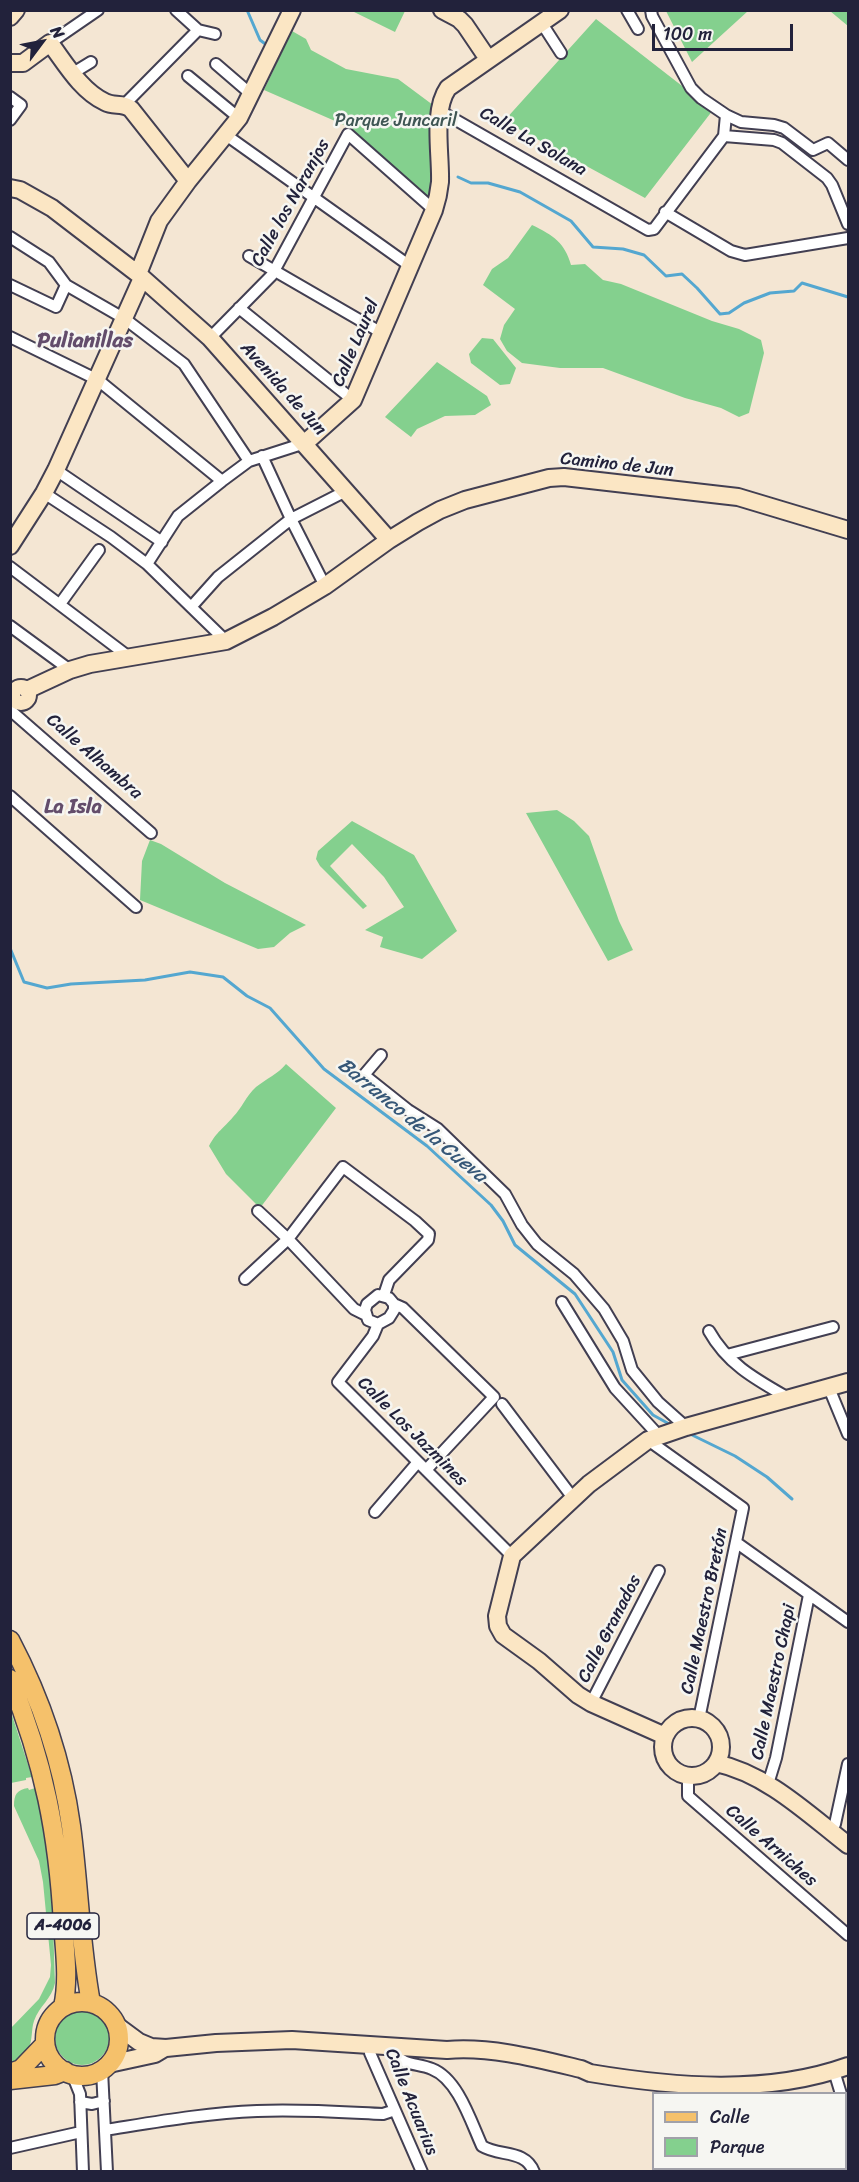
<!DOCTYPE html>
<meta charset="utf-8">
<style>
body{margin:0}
#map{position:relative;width:859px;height:2182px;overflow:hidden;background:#f4e6d3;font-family:Sriracha,sans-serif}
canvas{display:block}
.frame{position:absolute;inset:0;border:12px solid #22223b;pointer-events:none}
.legend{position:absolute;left:652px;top:2092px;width:195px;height:78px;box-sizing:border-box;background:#f6f6f2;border:2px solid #a1a1a9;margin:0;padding:8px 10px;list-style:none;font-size:18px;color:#22223b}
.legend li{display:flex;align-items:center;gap:12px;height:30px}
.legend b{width:30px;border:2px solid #a1a1a9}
.north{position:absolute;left:12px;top:12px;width:60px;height:60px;-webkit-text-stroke:4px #f6f6f2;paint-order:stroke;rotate:58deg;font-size:16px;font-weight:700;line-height:24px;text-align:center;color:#22223b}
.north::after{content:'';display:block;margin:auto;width:21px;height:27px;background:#22223b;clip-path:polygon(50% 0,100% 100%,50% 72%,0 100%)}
.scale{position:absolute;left:652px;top:24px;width:141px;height:27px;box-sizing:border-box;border:3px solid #22223b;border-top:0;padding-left:8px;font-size:18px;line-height:21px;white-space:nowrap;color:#22223b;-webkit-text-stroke:4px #f6f6f2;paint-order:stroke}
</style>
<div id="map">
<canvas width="859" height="2182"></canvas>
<div class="frame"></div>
<ul class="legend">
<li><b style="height:8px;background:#f5c16b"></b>Calle</li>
<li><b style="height:16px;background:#84d08e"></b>Parque</li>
</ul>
<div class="north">N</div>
<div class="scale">100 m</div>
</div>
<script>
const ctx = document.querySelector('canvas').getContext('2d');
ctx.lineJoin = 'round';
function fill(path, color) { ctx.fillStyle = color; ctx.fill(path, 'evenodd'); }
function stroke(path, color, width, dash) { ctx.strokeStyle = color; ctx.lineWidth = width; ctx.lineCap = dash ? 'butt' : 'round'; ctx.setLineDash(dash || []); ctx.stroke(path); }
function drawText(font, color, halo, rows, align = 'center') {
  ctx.font = font + ' Sriracha,sans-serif'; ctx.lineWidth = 5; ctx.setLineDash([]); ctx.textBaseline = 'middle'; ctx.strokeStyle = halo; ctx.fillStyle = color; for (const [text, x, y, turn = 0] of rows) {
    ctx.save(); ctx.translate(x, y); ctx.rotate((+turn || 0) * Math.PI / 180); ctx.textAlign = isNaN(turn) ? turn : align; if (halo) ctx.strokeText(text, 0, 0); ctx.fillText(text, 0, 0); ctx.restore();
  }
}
const green = new Path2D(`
 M352,11H405L395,32Z
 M666,11H748L692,62Z
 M830,11H848V26Z
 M596,19L713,110L645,198L504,121Z
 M292,31L306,39L311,50L346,69L398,79L433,105L434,185L429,198L351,128L264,90Z
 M532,225C553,235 565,243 571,265L585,264L603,280L621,284L712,321L739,329L761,340L764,353L749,413L739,417L721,408L685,398L603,368H560L522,363L507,351L500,339L504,325L515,309L483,285L492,269L508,258Z
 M482,338L493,339L516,368L510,384L500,385L471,363L469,354Z
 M437,362L487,396L491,405L475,415L445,416L417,429L411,437L385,417Z
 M557,810L574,821L589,836L619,921L633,950L608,961L526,813Z
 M352,821L414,855L457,931L422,959L380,947L383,937L365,930L404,907L384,877L352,844L330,866L367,906L363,909L320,866L316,859L318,851Z
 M150,840L161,844L225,883L306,925L290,933L274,947L258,949L140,900L142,861Z
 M286,1064L336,1108L260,1208L226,1174L209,1146C217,1131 223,1129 233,1117C242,1108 246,1096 256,1087C266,1079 278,1074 286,1064Z
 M11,1712L32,1777L26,1778V1780L11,1783Z
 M28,1788L29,1790L35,1788C52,1851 53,1918 55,1983C52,1999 39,2006 34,2021C31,2029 33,2041 28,2049C24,2056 18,2061 11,2065L10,2029L39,1999L50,1977L51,1965L43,1882L39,1861L14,1806C14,1794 17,1790 28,1788Z
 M55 2038a27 27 0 1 1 54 0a27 27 0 1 1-54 0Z`);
const stream = new Path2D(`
 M247,10L260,40L268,46
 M458,177L471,183H488L520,192L571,221L593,247L623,249L644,255L666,276L682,274L697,288L720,314L729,313L744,303L770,293L794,291L802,283L848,297
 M10,948L24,982L47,988L71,984L145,980L190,972L223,977L247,996L270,1008L324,1069L427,1146L491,1205L503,1221L515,1245L575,1294L613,1352L622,1380L653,1415L671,1425
 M688,1433L735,1456L767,1477L792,1499`);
const street = new Path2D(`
 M176,10L198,30L215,34
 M627,10L638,29
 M541,22L561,53
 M50,43L98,10
 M216,64L252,95
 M73,73L91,62
 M188,76L239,118
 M10,97L21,105L10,120
 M125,104L198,30
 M440,111L648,230L654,229L724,136L726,115L701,98L691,88L652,16L651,10
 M726,115L741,122L774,125L784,128L813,150L828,143L848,160
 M226,135L410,266
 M724,136L774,140L782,143L827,178L832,185L848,224
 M665,212L731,251L745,255L848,238
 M10,237L49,262L66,285L125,319L184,364L249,461
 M249,256L382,333
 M10,285L56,307L66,285
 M239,308L353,400
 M10,337L98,380L222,481
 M210,338L272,275L348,134L434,210
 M262,456L291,519L325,586
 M56,470L162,542
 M44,493L111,537L147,564L226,641
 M147,564L178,516L222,481L249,461L305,443
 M10,567L129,657
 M60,604L99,550
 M192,606L218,577L291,519L346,491
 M10,626L70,670
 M10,710L151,833
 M10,796L136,907
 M381,1055L364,1075L408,1110L438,1129L505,1194L522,1225L537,1244L574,1274L604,1309L623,1341L632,1370L658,1402L686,1427
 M258,1211L288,1239L354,1309L366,1315
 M245,1279L288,1239L343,1167L415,1221L429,1234L428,1240L389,1280L384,1295
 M378,1295L389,1298L394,1304V1310L389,1318L378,1324L368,1320L365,1310L367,1304Z
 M562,1302L615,1388L659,1436
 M394,1304L403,1308L494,1397L426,1470
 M378,1324L373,1336L338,1382L512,1556
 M709,1331C728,1365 757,1380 790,1399
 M727,1355L833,1327
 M829,1388L848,1434
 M502,1404L573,1498
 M648,1440L743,1508L699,1719
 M375,1512L418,1462
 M737,1543L848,1622
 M591,1703L659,1571
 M688,1776V1796L848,1935
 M768,1784L776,1758L809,1595
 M830,1831L835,1824L848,1764
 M371,2044L370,2053L422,2172
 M394,2046V2054C405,2066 417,2063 432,2069C458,2079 471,2122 482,2146C500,2157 525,2149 534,2172
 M102,2070L107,2172
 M834,2071L841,2094
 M72,2074L80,2094L83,2172
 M80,2102L92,2104L104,2101
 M105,2130C156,2122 206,2113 257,2111C299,2109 341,2112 383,2114L395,2110
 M10,2148L81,2132`);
const secondary = new Path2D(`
 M442,10L459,19L465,25L488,59
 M10,17L16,10
 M10,63H23L50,43C65,63 81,91 105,102C114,107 122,102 131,109L188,181
 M10,188L20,190L52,208L138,274L210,338L389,540
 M138,274L159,221L188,181L239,118L292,10
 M305,443L353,400L434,210C437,201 439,192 440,182C441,154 432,111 448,88L560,10
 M10,546L44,493L56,470L142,278
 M14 695a7 7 0 1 1 14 0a7 7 0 1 1-14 0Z
 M27,690L70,670L90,664L226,641L273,617L325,586L389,540L418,522L440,510L465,500L549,478L564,477L738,497L848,530
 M663 1747a29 29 0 1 1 58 0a29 29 0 1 1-58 0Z
 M665,1736L591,1703L578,1695L539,1661L503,1635L498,1626L497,1616L512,1556L589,1484L648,1440L686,1427L848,1382
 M716,1763C767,1774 808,1814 848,1845
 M116,2025L139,2042L151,2047L166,2048L216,2043L292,2040L447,2050C490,2046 539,2059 581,2069L590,2073C674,2087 767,2095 848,2066
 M109,2064L155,2054L165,2048`);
const primary = new Path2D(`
 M10,1640C40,1697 62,1761 71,1826C79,1885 80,1944 91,2003
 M10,1679C44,1763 58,1834 63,1924C65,1952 69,1980 63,2007
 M45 2039a37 37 0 1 1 74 0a37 37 0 1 1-74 0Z
 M10,2073L21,2069L45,2044
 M10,2080L55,2075L65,2071`);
const shields = [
 [63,1926,72]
];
const shieldNames = [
 ["A-4006",63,1926]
];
const parkNames = [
 ["Parque Juncaril",396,121]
];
const streetNames = [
 ["Calle La Solana",533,142,30],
 ["Calle los Naranjos",291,203,-61],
 ["Calle Laurel",356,343,-67],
 ["Avenida de Jun",283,389,48],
 ["Camino de Jun",617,465,6],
 ["Calle Alhambra",94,757,41],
 ["Calle Los Jazmines",412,1432,45],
 ["Calle Maestro Bretón",705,1611,-78],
 ["Calle Granados",610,1629,-63],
 ["Calle Maestro Chapi",774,1682,-78],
 ["Calle Arniches",771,1846,41],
 ["Calle Acuarius",411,2102,68]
];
const neighbourhoodNames = [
 ["La Isla",73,808]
];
const waterNames = [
 ["Barranco de la Cueva",412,1121,39]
];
const quarterNames = [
 ["Pulianillas",85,342]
];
fill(green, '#84d08e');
stroke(stream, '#54a7d0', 3);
stroke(street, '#423f52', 14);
stroke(secondary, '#423f52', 20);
stroke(primary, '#423f52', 21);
stroke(street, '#fff', 10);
stroke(secondary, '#fbe6c4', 16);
stroke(primary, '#f5c16b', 18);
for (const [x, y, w] of shields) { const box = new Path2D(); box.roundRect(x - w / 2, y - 13, w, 26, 4.5); ctx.fillStyle = '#f6f6f2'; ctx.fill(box); stroke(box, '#22223b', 1.5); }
drawText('bold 16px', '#22223b', null, shieldNames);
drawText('18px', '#3f5654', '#f6f6f2', parkNames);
drawText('18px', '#22223b', '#f6f6f2', streetNames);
drawText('bold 20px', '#634d6b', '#f6f6f2', neighbourhoodNames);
drawText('italic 20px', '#365777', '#f6f6f2', waterNames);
drawText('bold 21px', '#634d6b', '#f6f6f2', quarterNames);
</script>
